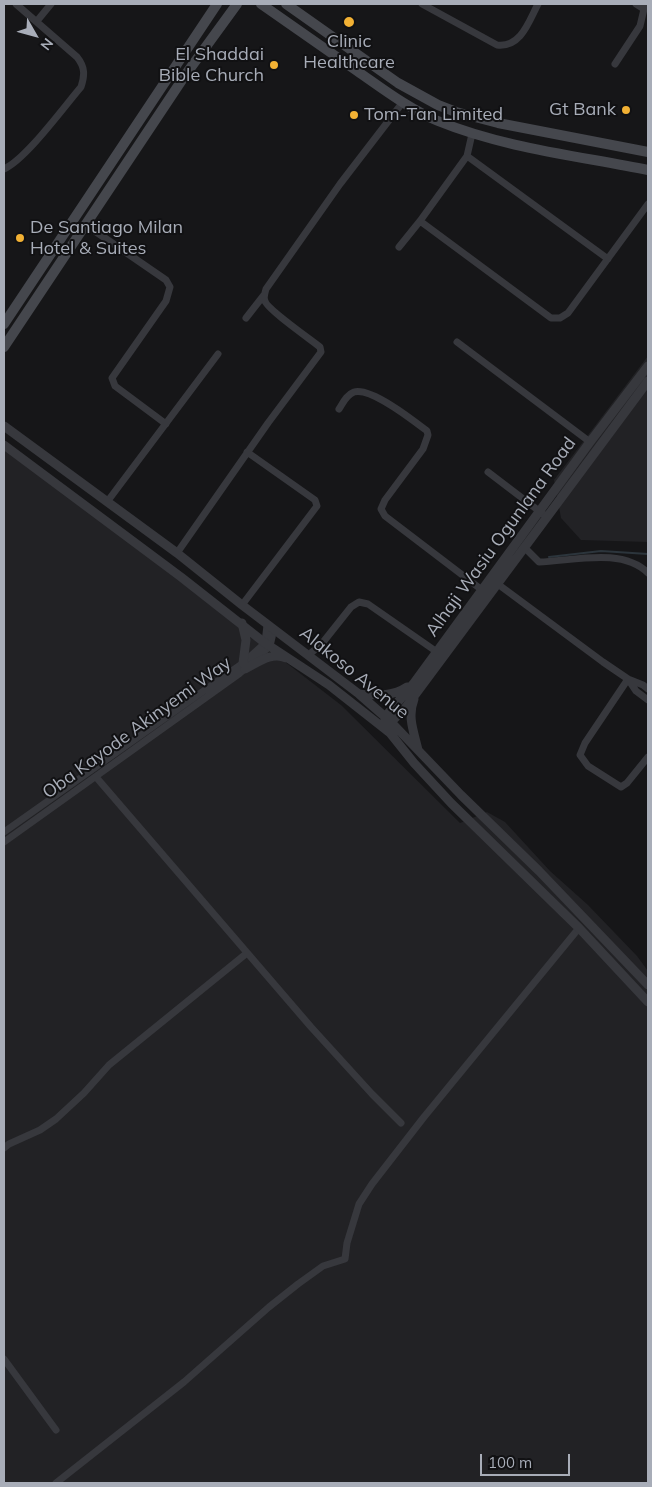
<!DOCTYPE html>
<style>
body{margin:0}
#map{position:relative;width:652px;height:1487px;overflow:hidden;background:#161618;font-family:Mulish,sans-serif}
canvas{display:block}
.frame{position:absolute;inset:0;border:5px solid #a8adb8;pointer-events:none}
.north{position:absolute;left:10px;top:10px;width:50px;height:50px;-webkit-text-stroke:4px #111113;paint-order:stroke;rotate:128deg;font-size:14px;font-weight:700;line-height:20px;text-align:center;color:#a8adb8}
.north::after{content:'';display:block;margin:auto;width:18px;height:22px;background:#a8adb8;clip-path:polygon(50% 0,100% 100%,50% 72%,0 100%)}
.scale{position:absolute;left:480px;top:1454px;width:90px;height:22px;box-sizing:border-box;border:2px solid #a8adb8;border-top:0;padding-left:6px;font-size:15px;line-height:18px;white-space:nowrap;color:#a8adb8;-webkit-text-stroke:4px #111113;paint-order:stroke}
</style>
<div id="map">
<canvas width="652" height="1487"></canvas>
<div class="frame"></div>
<div class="north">N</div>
<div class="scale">100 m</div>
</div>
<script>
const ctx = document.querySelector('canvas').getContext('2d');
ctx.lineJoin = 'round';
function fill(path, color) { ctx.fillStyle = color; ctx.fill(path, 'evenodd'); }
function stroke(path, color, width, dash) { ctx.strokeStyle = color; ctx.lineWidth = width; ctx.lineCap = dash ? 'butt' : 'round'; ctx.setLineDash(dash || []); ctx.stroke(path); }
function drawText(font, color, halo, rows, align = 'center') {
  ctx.font = font + ' Mulish,sans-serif'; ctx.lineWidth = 4; ctx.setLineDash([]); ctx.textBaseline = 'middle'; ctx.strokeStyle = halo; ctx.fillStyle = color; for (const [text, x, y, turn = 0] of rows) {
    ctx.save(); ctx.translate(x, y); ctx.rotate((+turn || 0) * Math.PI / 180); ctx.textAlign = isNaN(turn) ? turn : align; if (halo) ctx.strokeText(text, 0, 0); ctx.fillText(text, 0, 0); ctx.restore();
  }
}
const built = new Path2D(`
 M648,356V542L581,540L561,518L554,480Z
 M4,445L341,705L460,823L487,812L505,822L550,871L588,905L637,956L648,971V1483H4Z`);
const stream = new Path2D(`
 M549,557L601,551L648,554`);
const minor = new Path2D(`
 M422,4L497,45C521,48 529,21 538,4
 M636,4L644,9
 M37,21L51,4
 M615,64L640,26L644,9L647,4
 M467,156L608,259
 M4,169C26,159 63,108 81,87C85,75 85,67 77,57L16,4
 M420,221L551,318H560L568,313L648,204
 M86,225L166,280L170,287L166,301L112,378L115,386L166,424
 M399,247L420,221L467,156L472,134
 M246,318L264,295
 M457,342L590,442
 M339,409C343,403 346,395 354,392C371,387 414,421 427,431L428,435L423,449L385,500L381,509L385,516L482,590
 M488,472L547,517
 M107,502L218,354
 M524,547L539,562C573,561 622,547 648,573
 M177,553L268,423L321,352L320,347C310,339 267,309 265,301C263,297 265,293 266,289L340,184L403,102
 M495,582L603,662L628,679L643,685L648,689
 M242,605L317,506L315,500L247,452
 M308,655L320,646L351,607L359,602L368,604L437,652
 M628,679L585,743L580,755L588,766L621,787L627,783L648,757
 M628,679L636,691L648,700
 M96,777L311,1027L372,1094L401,1123
 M4,832L243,663L265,643L267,625
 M4,842L239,674L270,646L274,629
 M4,1148L9,1144L40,1130L56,1119L84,1093L109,1065L247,953
 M4,1359L56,1430
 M56,1483L184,1382L269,1307L298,1284L323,1266L345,1259L347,1243L359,1204L372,1184L424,1117L579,928`);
const tertiary = new Path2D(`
 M4,426L177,553L242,605L359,694L391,722L461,795L539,871L648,985
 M4,445L181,577L265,643L329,685L390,733L414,763L451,803L579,928L648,1002
 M242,623L246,640L243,663
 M245,669C257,663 272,651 286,658
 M359,694C377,695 392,697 407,687
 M414,699C407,717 414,732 418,750
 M385,721V717L414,683L590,442L648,366
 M391,727V722L406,707L648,381`);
const secondary = new Path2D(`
 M261,4C293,26 325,49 357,71C383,89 409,109 438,121C504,148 579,156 648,170
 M286,4L398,83L438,105L456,112L498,123L648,152
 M4,324L217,4
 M4,347L186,74L237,4`);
const markers = [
 [349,22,6,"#f2b134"],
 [274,65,5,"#f2b134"],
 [626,110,5,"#f2b134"],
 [354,115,5,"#f2b134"],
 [20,238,5,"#f2b134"]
];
const poiNames = [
 ["Clinic",349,42,"center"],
 ["Healthcare",349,63,"center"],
 ["El Shaddai",264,55],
 ["Bible Church",264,76],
 ["Gt Bank",616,110],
 ["Tom-Tan Limited",364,115,"left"],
 ["De Santiago Milan",30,228,"left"],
 ["Hotel & Suites",30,249,"left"]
];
const streetNames = [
 ["Alhaji Wasiu Ogunlana Road",501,537,-54],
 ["Alakoso Avenue",354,673,39],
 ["Oba Kayode Akinyemi Way",137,728,-36]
];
fill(built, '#222225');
stroke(stream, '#2c353c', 2);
stroke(minor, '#37383d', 7);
stroke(tertiary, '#37383d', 9);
stroke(secondary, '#45474d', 10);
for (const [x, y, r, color] of markers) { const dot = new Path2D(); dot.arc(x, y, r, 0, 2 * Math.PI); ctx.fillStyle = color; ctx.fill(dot); stroke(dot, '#111113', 2); }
drawText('18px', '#a8adb8', '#111113', poiNames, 'right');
drawText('18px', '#a8adb8', '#111113', streetNames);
</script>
